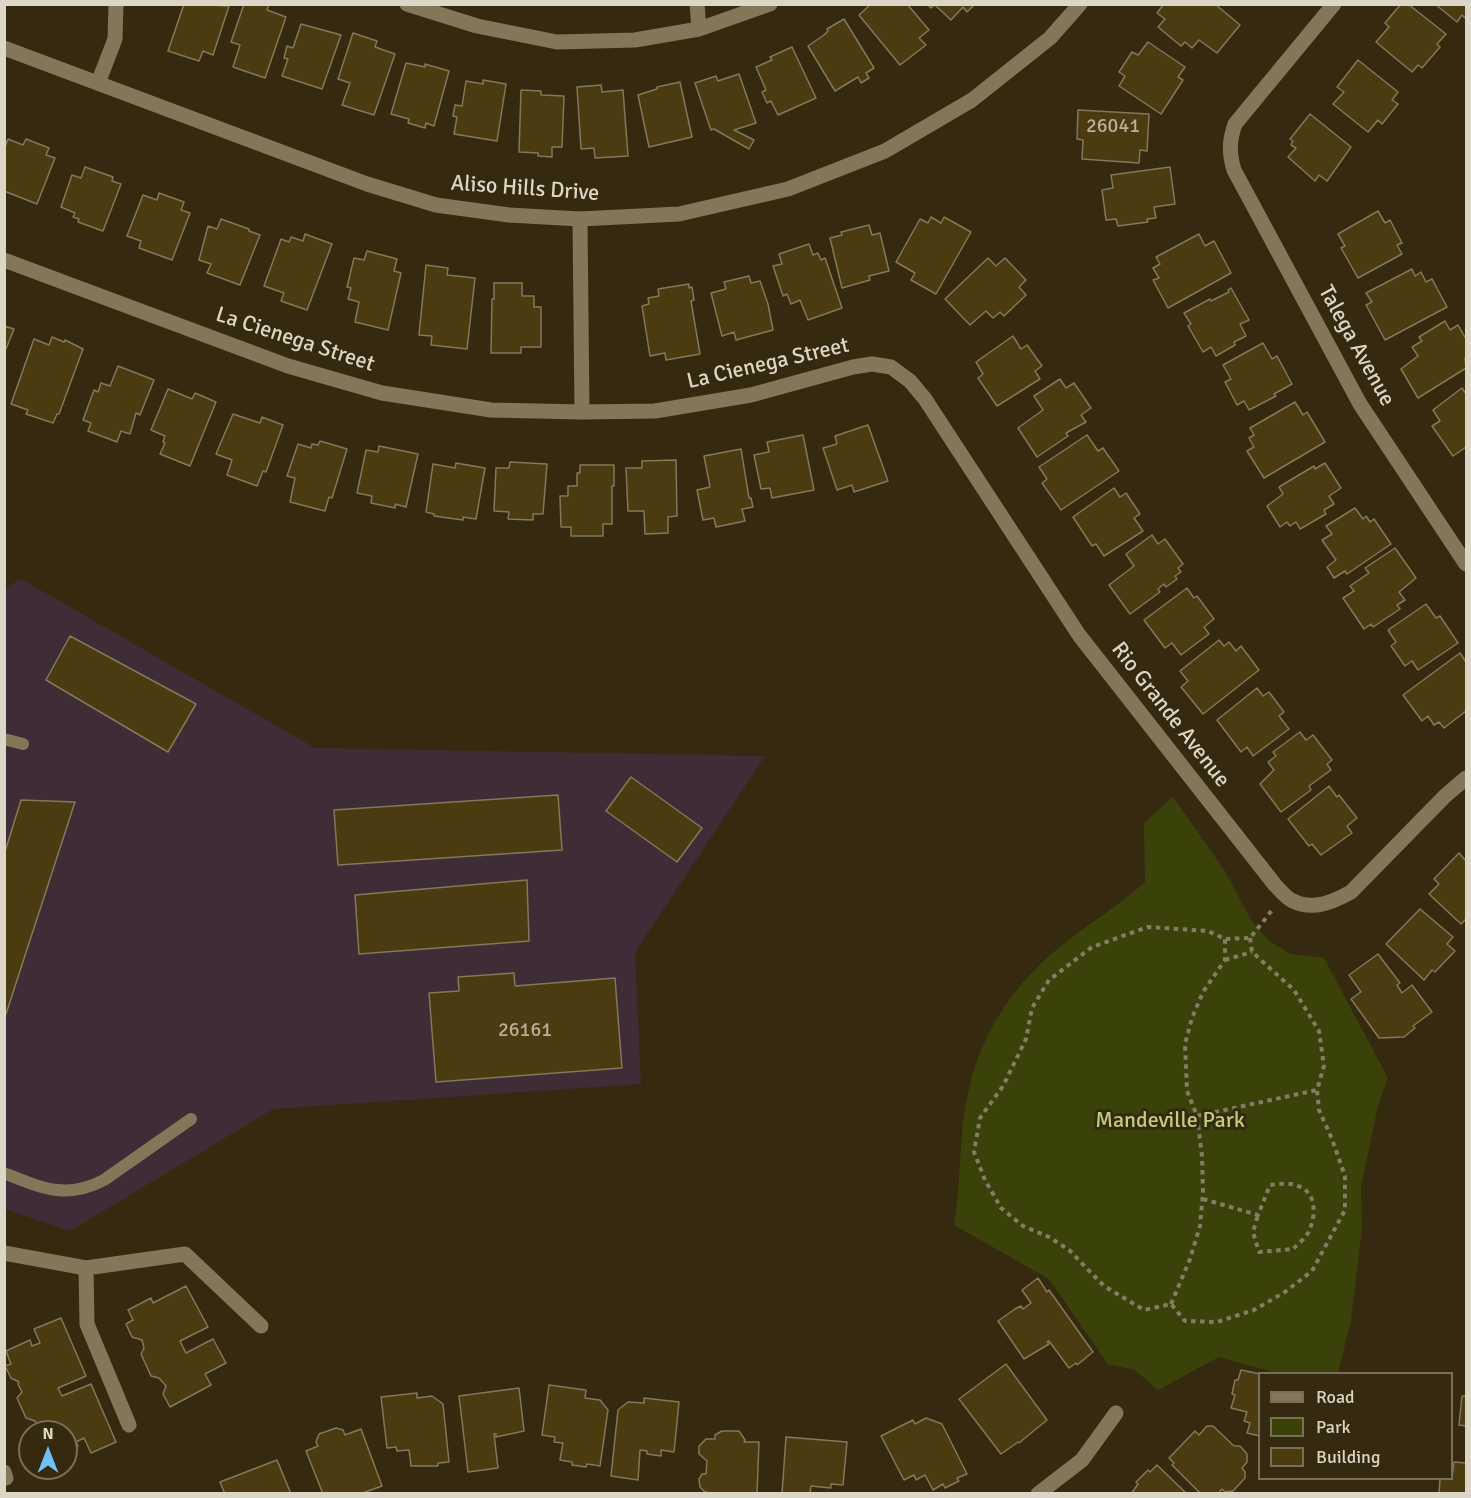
<!DOCTYPE html>
<style>
body{margin:0}
#map{position:relative;width:1471px;height:1498px;overflow:hidden;background:#352a10;font-family:Signika,sans-serif}
canvas{display:block}
.frame{position:absolute;inset:0;border:6px solid #dcd6c6;pointer-events:none}
.legend{position:absolute;left:1258px;top:1372px;width:195px;height:108px;box-sizing:border-box;background:#352a10;border:2px solid #786f59;margin:0;padding:8px 10px;list-style:none;font-size:18px;color:#dcd6c6}
.legend li{display:flex;align-items:center;gap:12px;height:30px}
.legend b{width:30px;border:2px solid #786f59}
.north{position:absolute;left:18px;top:1420px;width:60px;height:60px;box-sizing:border-box;background:#352a10;border:2px solid #786f59;border-radius:50%;rotate:0deg;font-size:16px;font-weight:700;line-height:24px;text-align:center;color:#dcd6c6}
.north::after{content:'';display:block;margin:auto;width:21px;height:27px;background:#72c1f5;clip-path:polygon(50% 0,100% 100%,50% 72%,0 100%)}
</style>
<div id="map">
<canvas width="1471" height="1498"></canvas>
<div class="frame"></div>
<ul class="legend">
<li><b style="height:8px;background:#83775a"></b>Road</li>
<li><b style="height:16px;background:#3a420a"></b>Park</li>
<li><b style="height:16px;background:#4b3b10"></b>Building</li>
</ul>
<div class="north">N</div>
</div>
<script>
const ctx = document.querySelector('canvas').getContext('2d');
ctx.lineJoin = 'round';
function fill(path, color) { ctx.fillStyle = color; ctx.fill(path, 'evenodd'); }
function stroke(path, color, width, dash) { ctx.strokeStyle = color; ctx.lineWidth = width; ctx.lineCap = dash ? 'butt' : 'round'; ctx.setLineDash(dash || []); ctx.stroke(path); }
function drawText(font, color, halo, rows, align = 'center') {
  ctx.font = font + ' Signika,sans-serif'; ctx.lineWidth = 6; ctx.setLineDash([]); ctx.textBaseline = 'middle'; ctx.strokeStyle = halo; ctx.fillStyle = color; for (const [text, x, y, turn = 0] of rows) {
    ctx.save(); ctx.translate(x, y); ctx.rotate((+turn || 0) * Math.PI / 180); ctx.textAlign = isNaN(turn) ? turn : align; if (halo) ctx.strokeText(text, 0, 0); ctx.fillText(text, 0, 0); ctx.restore();
  }
}
const industrial = new Path2D(`
 M21,579L315,748L765,756L635,952L641,1084L273,1109L70,1231L5,1209V588Z`);
const green = new Path2D(`
 M1173,797L1225,871L1251,920L1268,940L1290,954L1324,958L1388,1078L1378,1106L1361,1186L1362,1228L1351,1320L1338,1373H1277L1219,1357L1158,1390L1135,1370L1108,1364L1049,1279L954,1225C962,1180 958,1133 969,1089C981,1032 1018,978 1065,943C1091,922 1120,905 1145,882L1144,823Z`);
const building = new Path2D(`
 M184,4L229,6L213,55L203,51L199,61L168,51Z
 M244,4H269L267,10L286,17L265,78L233,67L240,45L231,42Z
 M871,4H907L929,30L919,38L926,45L900,65L859,15Z
 M927,4H975L967,12L963,7L951,20L935,5L931,8Z
 M1164,4H1215L1240,25L1217,53L1199,40L1192,48L1185,42L1181,46L1158,27L1165,19L1157,13Z
 M1401,4H1408L1446,34L1437,44L1440,47L1422,68L1418,65L1412,72L1376,42L1389,27L1385,23Z
 M1435,4H1466V19L1462,15L1457,22Z
 M844,19L874,68L866,73L869,78L861,83L858,77L835,91L808,46L824,35L828,31L827,29Z
 M301,24L341,35L322,89L282,76L288,59L284,58L287,46L293,48Z
 M353,33L377,41L375,47L395,54L374,115L342,105L350,83L338,79Z
 M1148,42L1185,67L1178,77L1183,80L1161,114L1119,86L1125,76L1119,72L1132,52L1138,55Z
 M792,47L816,98L778,115L771,101L767,103L762,92L766,90L756,67L772,60L770,57Z
 M1358,60L1398,92L1392,100L1398,104L1382,124L1378,120L1368,132L1333,104L1344,92L1337,87Z
 M406,63L425,67V64L449,71L434,126L426,123L425,128L408,123L409,119L391,114Z
 M739,74L756,123L734,130L754,140L749,149L714,129L711,130L695,83L716,76L718,81Z
 M483,80L506,84L497,141L454,134L457,117L453,116L455,105L462,106L466,81L483,84Z
 M680,82L692,137L649,147L638,95L657,89V87Z
 M601,85L602,92L623,90L628,156L595,158L594,148L581,149L577,87Z
 M521,90L541,91V95L564,96L562,147H552V157L538,156V153L519,152Z
 M1078,110L1149,114L1147,151L1140,150L1139,163L1082,159L1083,140L1077,139Z
 M1310,114L1351,147L1327,181L1319,175L1315,181L1288,157L1296,148L1291,145L1293,141L1290,139Z
 M8,139L23,145L26,139L49,148L46,155L55,158L37,204L4,191V150Z
 M85,167L113,177L112,181L121,184L103,231L78,222L79,219L73,217L75,213L61,207L72,175L81,178Z
 M1170,167L1175,204L1154,207L1156,218L1147,219L1148,222L1118,226L1116,219L1106,220L1102,190L1113,188L1111,175Z
 M159,193L184,202L181,210L190,213L172,260L139,248L141,241L127,236L143,195L157,200Z
 M1378,211L1385,223L1390,220L1402,243L1397,245L1402,254L1358,278L1341,248L1345,246L1338,234Z
 M931,217L941,223L944,217L971,232L936,294L911,280L915,273L896,262L920,219L928,223Z
 M221,219L249,229V231L260,235L240,285L207,273L211,264L199,260L208,226L217,229Z
 M869,225L872,235L880,233L889,271L869,276L870,280L842,288L830,238L842,235L841,232Z
 M305,234L332,244L307,310L281,301L284,293L264,286L281,239L289,242L291,237L303,241Z
 M1199,234L1205,246L1214,241L1231,273L1168,308L1153,280L1159,278L1153,268L1160,264L1156,257Z
 M809,244L813,255L818,253L821,260L825,258L842,308L808,320L800,300L791,304L787,294L783,296L773,266L782,264L779,254Z
 M367,251L397,259L394,271L401,273L388,330L355,322L359,302L348,299L351,288L347,287L354,258L364,260Z
 M988,258L996,266L1005,258L1026,280L1019,287L1026,295L1004,316L1000,312L993,318L986,311L970,325L945,299Z
 M426,265L448,268L447,275L475,278L467,349L431,345L432,336L419,335Z
 M1412,269L1415,276L1421,272L1426,282L1432,279L1447,307L1385,340L1366,305L1372,302L1366,293Z
 M749,276L751,283L760,281L768,304L773,330L736,340L734,332L722,336L711,293L726,289L724,282Z
 M494,283H522V296H534V307H541V347H521V353H491L492,299H494Z
 M689,284V288L692,287L694,300L691,301L700,354L666,360L665,353L650,356L642,306L649,304L648,298L659,296L658,289Z
 M1231,288L1249,320L1240,324L1246,336L1234,342L1235,345L1216,356L1211,347L1203,352L1188,326L1191,324L1184,313L1210,299L1211,301L1229,292L1228,290Z
 M1445,321L1450,330L1458,325L1466,339V357L1465,358L1466,368L1418,398L1401,369L1418,356L1412,347L1422,341L1419,337Z
 M4,326L14,329L4,354Z
 M1013,336L1021,349L1027,345L1042,366L1035,371L1040,379L997,406L978,378L983,374L976,362Z
 M52,337L64,342L65,340L83,349L59,414H57L53,423L26,414L28,410L11,404L34,339L49,345Z
 M1263,343L1272,359L1277,356L1292,384L1274,394L1276,396L1249,410L1244,401L1237,405L1225,382L1231,379L1223,365Z
 M118,366L154,380L140,415L136,413L130,434L121,431L117,442L88,431L91,423L83,420L94,390L98,392L101,383L110,386Z
 M1060,379L1066,388L1074,383L1091,408L1081,415L1086,422L1066,433L1068,436L1037,457L1018,428L1043,410L1034,396Z
 M1462,388L1466,394V447L1453,456L1432,426L1440,421L1433,410Z
 M168,389L192,399L195,393L216,402L190,466L160,454L165,443L163,442L165,436L151,430Z
 M1295,402L1303,415L1307,412L1325,442L1264,478L1247,451L1254,447L1249,438L1254,435L1250,428Z
 M233,414L260,423L262,417L283,425L266,472L263,471L257,486L227,475L232,460L216,454Z
 M868,425L888,481L854,492L852,485L837,490L823,448L837,444L835,436Z
 M803,435L814,490L772,498L770,488L761,489L754,455L769,452L767,442Z
 M1087,435L1098,451L1103,448L1119,471L1061,510L1042,483L1047,479L1039,467Z
 M320,441L347,449L332,498L329,497L325,511L290,502L295,478L287,476L298,444L311,448L312,444L318,445Z
 M379,446L418,454L406,507L395,504V508L371,503L372,496L357,493L366,450L378,452Z
 M741,449L749,498H751L753,507L742,509L745,521L716,527L714,518L703,520L697,490L710,487L704,456Z
 M676,460L677,516L668,517V533L645,534L644,511H628L626,468H642V461Z
 M510,462L547,464L543,514H533V520L508,519L509,512L494,511L496,468H509Z
 M456,463L485,468L476,519L463,517V520L434,516V514L426,512L433,464L455,468Z
 M1325,463L1341,488L1329,496L1334,504L1324,510L1326,514L1300,529L1296,522L1290,526L1287,522L1280,527L1267,506L1283,494L1279,487L1314,466L1315,469Z
 M580,465H614V486H612V524H603V536H571V527H561L560,496H568V486H577V473H580Z
 M1114,488L1120,497L1126,493L1140,514L1134,518L1143,531L1104,556L1096,544L1092,546L1073,517Z
 M1355,508L1363,519L1366,516L1370,522L1374,519L1391,544L1347,574L1345,571L1334,578L1327,567L1336,560L1322,540L1332,534L1326,526Z
 M1152,535L1158,544L1165,539L1183,564L1178,568L1181,572L1175,576L1177,579L1166,587L1164,584L1158,589L1160,592L1130,614L1109,585L1134,566L1126,554Z
 M1395,548L1416,578L1399,592L1405,600L1397,605L1400,609L1373,627L1371,624L1364,629L1343,598L1354,591L1350,586L1369,573L1365,568Z
 M1187,588L1194,598L1197,596L1214,619L1204,627L1209,634L1181,655L1172,643L1165,648L1144,620Z
 M1426,604L1436,618L1440,616L1458,643L1418,670L1412,661L1405,666L1391,646L1396,642L1388,630Z
 M70,636L196,704L168,752L46,680Z
 M1219,640L1224,646L1229,642L1236,651L1241,646L1259,670L1203,714L1181,687L1188,681L1180,671Z
 M1460,653L1466,662V711L1444,728L1439,722L1434,725L1428,716L1422,721L1403,695Z
 M1257,688L1263,696L1269,692L1284,712L1279,716L1289,729L1253,756L1247,747L1241,752L1217,720Z
 M1300,732L1306,740L1313,735L1332,760L1327,764L1331,770L1309,786L1311,790L1281,812L1260,784L1274,770L1268,762L1276,756L1273,752Z
 M631,777L702,828L677,862L606,811Z
 M1329,786L1337,797L1339,795L1357,818L1347,826L1352,833L1321,855L1312,844L1309,846L1288,819Z
 M558,795L562,850L338,865L334,810Z
 M21,800L75,802L4,1020V855Z
 M1459,853L1466,861V919L1461,924L1429,894L1439,884L1434,879Z
 M527,880L529,941L359,954L355,895Z
 M1420,909L1453,937L1447,944L1455,951L1435,972L1432,970L1424,980L1386,944Z
 M1378,954L1400,983L1397,985L1402,993L1412,985L1432,1012L1413,1026L1415,1028L1404,1037L1379,1038L1351,999L1361,992L1349,975Z
 M514,973L515,986L615,978L622,1068L436,1082L429,993L459,991L458,977Z
 M1038,1278L1047,1292L1049,1290L1093,1352L1077,1365L1076,1363L1069,1368L1049,1341L1047,1342L1049,1344L1024,1359L998,1321L1015,1309L1021,1306L1023,1309L1031,1303L1022,1290Z
 M186,1286L208,1327L180,1341L186,1353L213,1339L226,1363L205,1374L211,1385L170,1407L163,1394L166,1386L159,1378L151,1376L141,1354L144,1348L142,1340L132,1337L126,1324L133,1320L128,1310L151,1298L153,1303Z
 M61,1318L86,1376L58,1388L62,1396L91,1384L116,1442L91,1453L84,1438L76,1442L78,1446L66,1451V1432H38L40,1428L35,1421L26,1418L17,1398L22,1392L18,1384L19,1382L11,1378L5,1366L11,1364L6,1351L30,1340L32,1346L40,1343L34,1329Z
 M1006,1364L1047,1420L1019,1443L1018,1442L1001,1454L959,1399Z
 M1241,1370L1260,1374V1436L1247,1433L1250,1423L1244,1421L1247,1412L1231,1408L1235,1395L1232,1394L1235,1380H1238Z
 M549,1385L586,1390L585,1398L600,1400L608,1410L600,1466L587,1464L586,1467L572,1465V1462L560,1460L563,1443L554,1442L555,1437L542,1435Z
 M519,1388L524,1431L496,1437V1434H494L498,1468L468,1472L459,1396Z
 M417,1393V1398L432,1396L443,1404L449,1462L438,1463V1466H411L409,1450L397,1451L396,1447L387,1448L381,1397Z
 M1466,1393V1426L1459,1425L1462,1396H1466Z
 M644,1398L679,1402L674,1452L661,1450V1456L647,1454V1451L640,1450L638,1480L611,1476L618,1410L628,1402L644,1403Z
 M926,1418L942,1424L967,1474L957,1478L959,1481L945,1488L943,1484L933,1490L925,1475L916,1480L914,1475L904,1480L881,1436L913,1420L915,1424Z
 M1207,1426H1213L1234,1446H1240L1247,1454V1462L1242,1468L1245,1472V1478L1233,1491L1225,1492L1222,1489L1218,1494H1201L1172,1465L1174,1463L1169,1458L1195,1431L1199,1435Z
 M336,1428L343,1430L345,1435L361,1429L382,1486L360,1494H323L306,1451L318,1446L316,1442L319,1434Z
 M722,1431H739L745,1440L744,1442H759L757,1494H718L705,1492L700,1487L699,1479L702,1474H706L707,1461L699,1454V1446L706,1439H715V1435Z
 M786,1437L847,1442L843,1485L831,1484V1488L811,1486L810,1494H782Z
 M277,1460L291,1494H225L220,1482Z
 M1454,1462L1466,1463V1494H1439L1440,1478H1452Z
 M1157,1465L1187,1494H1131L1138,1484L1136,1482L1148,1470L1150,1472Z`);
const path = new Path2D(`
 M1250,938L1252,952L1294,990L1319,1031L1324,1066L1317,1090L1319,1110L1332,1139L1345,1176V1210L1312,1271L1285,1292L1254,1310L1217,1322L1185,1321L1171,1304L1144,1310L1104,1286L1069,1250L1049,1237L1023,1226L1001,1208L985,1180L974,1152L980,1118L1003,1086L1026,1039L1032,1008L1049,980L1092,947L1148,927L1208,931L1225,939L1250,938L1273,909
 M1225,960L1252,952
 M1197,1116L1317,1090
 M1203,1199L1258,1215L1270,1185C1278,1184 1290,1182 1298,1186C1317,1192 1316,1216 1309,1231C1306,1238 1298,1244 1293,1249L1259,1252L1253,1232L1258,1215
 M1171,1304L1190,1259L1200,1226L1203,1193L1202,1156L1197,1116L1187,1091L1185,1044L1192,1018L1203,992L1225,960V939`);
const service = new Path2D(`
 M4,739L23,744
 M4,1173C42,1188 66,1200 104,1180L191,1119`);
const minor = new Path2D(`
 M407,4L477,26L557,42L635,40L699,29L770,4
 M697,4L699,29
 M1334,4L1235,124C1229,141 1229,153 1234,170L1360,404L1466,564
 M98,83L115,39L116,4
 M580,219L582,412
 M4,260L288,366L382,393L491,410L582,412L655,411L751,395L853,367L872,364L891,367L910,381L925,399L1079,635L1275,885C1280,890 1286,898 1293,901C1313,911 1333,902 1351,892L1445,796L1466,778
 M4,1253L86,1268L185,1254L261,1326
 M86,1268L87,1324L129,1425
 M4,1472L6,1478
 M1038,1494L1082,1460L1116,1413`);
const tertiary = new Path2D(`
 M4,48L367,184L436,205L509,215L580,219L679,214L788,189L885,151L972,100L1050,38L1080,4`);
const numberNames = [
 ["26041",1113,127],
 ["26161",525,1031]
];
const streetNames = [
 ["Aliso Hills Drive",525,189,4],
 ["La Cienega Street",295,340,18],
 ["Talega Avenue",1356,346,61],
 ["La Cienega Street",768,364,-13],
 ["Rio Grande Avenue",1170,715,52]
];
const parkNames = [
 ["Mandeville Park",1170,1121]
];
fill(industrial, '#3e2d37');
fill(green, '#3a420a');
fill(building, '#4b3b10');
stroke(building, '#84785b', 1.5);
stroke(path, '#857c67', 4, [4.5, 4.5]);
stroke(service, '#83775a', 12);
stroke(minor, '#83775a', 15);
stroke(tertiary, '#83775a', 15);
drawText('20px', '#b8af98', null, numberNames);
drawText('22px', '#dcd6c6', '#352a10', streetNames);
drawText('22px', '#bece7b', '#352a10', parkNames);
</script>
